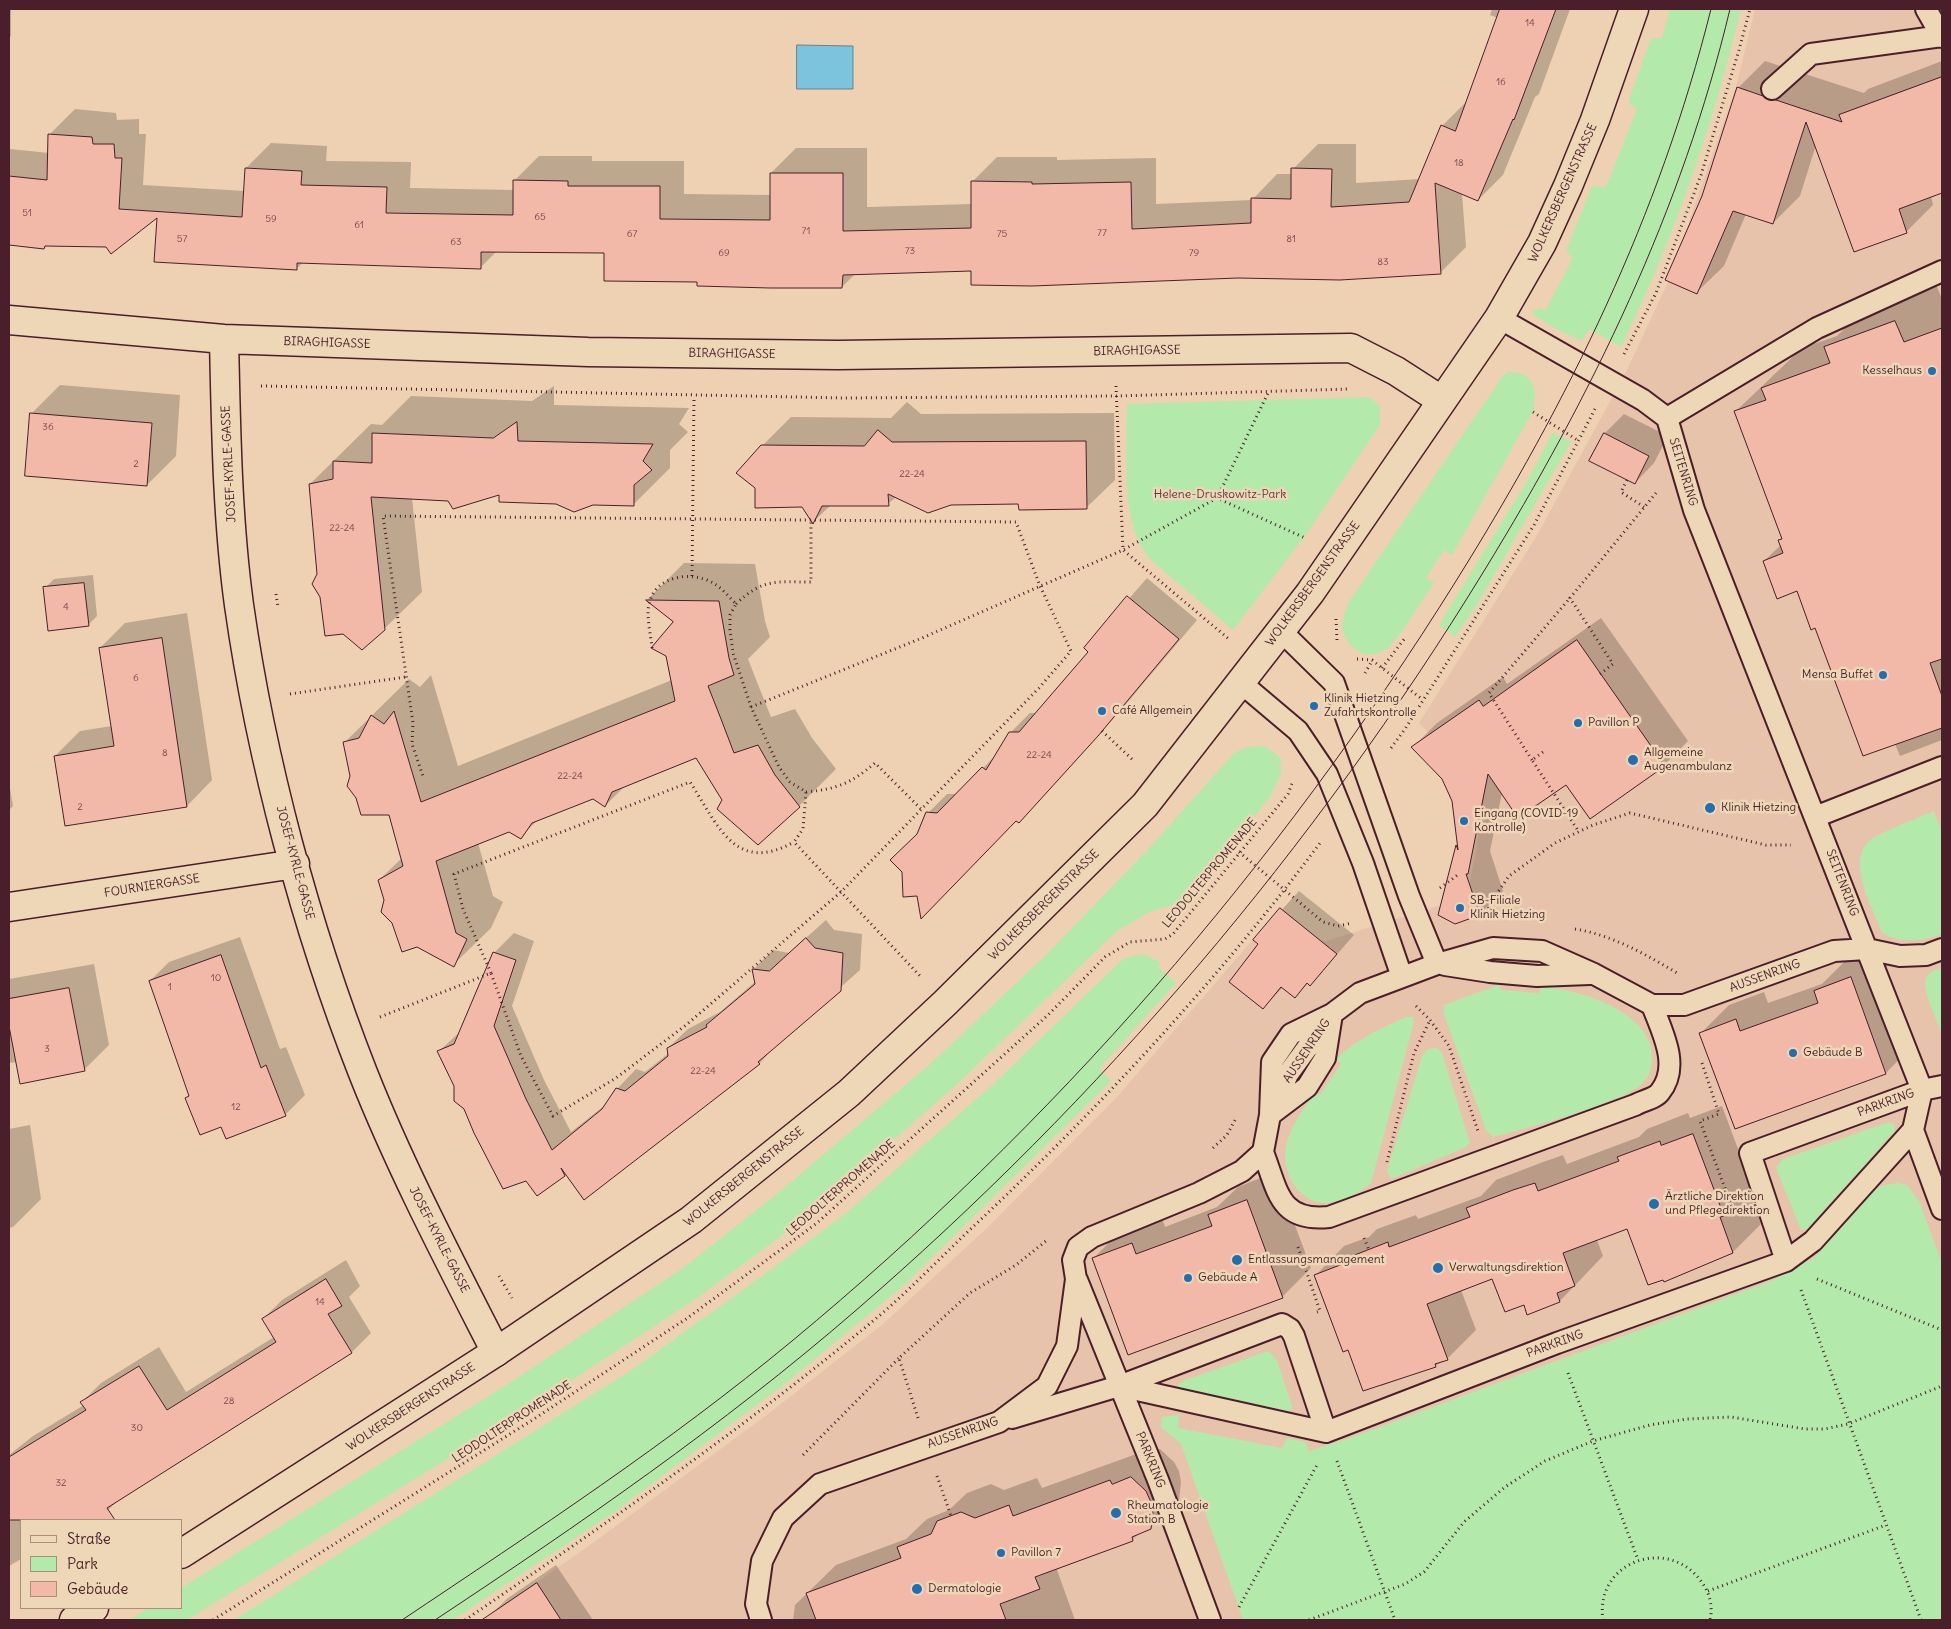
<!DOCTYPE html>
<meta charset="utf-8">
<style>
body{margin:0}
#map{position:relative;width:1951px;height:1629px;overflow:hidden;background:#eed1b3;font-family:Delius,sans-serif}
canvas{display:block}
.frame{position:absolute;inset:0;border:10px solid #4a1f2b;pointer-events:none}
.legend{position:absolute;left:20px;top:1519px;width:162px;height:90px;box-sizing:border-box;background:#edd7b6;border:1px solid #ac8d7e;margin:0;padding:6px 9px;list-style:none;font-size:15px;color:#4a1f2b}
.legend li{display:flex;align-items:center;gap:10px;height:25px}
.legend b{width:25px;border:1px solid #ac8d7e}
</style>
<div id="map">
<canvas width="1951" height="1629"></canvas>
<div class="frame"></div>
<ul class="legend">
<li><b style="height:6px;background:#edd7b6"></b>Straße</li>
<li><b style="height:14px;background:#b3e9ab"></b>Park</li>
<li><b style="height:14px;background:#f2b9a9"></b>Gebäude</li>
</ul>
</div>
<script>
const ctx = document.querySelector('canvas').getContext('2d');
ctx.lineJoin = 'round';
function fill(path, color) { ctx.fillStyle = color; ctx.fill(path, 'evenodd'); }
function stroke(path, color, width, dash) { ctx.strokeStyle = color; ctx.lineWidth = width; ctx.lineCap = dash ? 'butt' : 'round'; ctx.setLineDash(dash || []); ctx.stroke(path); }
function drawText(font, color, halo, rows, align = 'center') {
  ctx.font = font + ' Delius,sans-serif'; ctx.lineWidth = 5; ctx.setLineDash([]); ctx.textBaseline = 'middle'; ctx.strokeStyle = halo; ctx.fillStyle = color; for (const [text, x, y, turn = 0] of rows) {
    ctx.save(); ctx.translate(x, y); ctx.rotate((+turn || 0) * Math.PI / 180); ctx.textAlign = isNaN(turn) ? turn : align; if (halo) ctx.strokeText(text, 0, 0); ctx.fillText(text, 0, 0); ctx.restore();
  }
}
const built = new Path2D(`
 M1755,9H1942V1620H483L590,1545L768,1414L883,1324L988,1227L1116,1098L1280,908L1323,942L1441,905L1468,890L1477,846L1479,821L1475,795L1449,755L1419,723L1536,537L1625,374L1668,282L1736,87Z`);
const green = new Path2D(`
 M1670,9H1741C1713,125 1674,239 1621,347L1589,329L1582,341L1560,331L1534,315L1532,312L1540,308L1545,311L1573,258L1566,251L1592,186L1606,187L1637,109L1630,104L1629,100L1651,38H1662Z
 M1508,372C1534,371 1538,391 1533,411L1452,555L1444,550L1426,578L1434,583L1400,634L1387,649L1375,654L1365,655C1338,640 1338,626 1350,600L1502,377Z
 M1369,397L1380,406V425L1307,533L1233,630L1151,560C1118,522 1128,453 1127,404Z
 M1553,432L1571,442L1475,608L1455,637L1439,625L1529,478Z
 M1264,746L1280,757L1281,774L1270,797L1185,901L1149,912L1117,931L955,1086L804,1219L697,1298L531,1407L187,1620H129L149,1608H181V1588L511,1382L683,1268L778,1193L929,1065L1046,955L1152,845L1234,753L1248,747Z
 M1934,811L1942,832V934C1926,941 1896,944 1882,932C1873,909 1847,863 1868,842C1875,834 1921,817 1934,811Z
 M1142,954L1160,962L1158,967L1176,983L1099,1069L1111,1081L902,1287L787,1382L617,1510L453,1620H234L630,1371L765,1274L845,1214L988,1089L1123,959Z
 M1942,967V1034C1938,1023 1921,988 1926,978C1929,971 1937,970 1942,967Z
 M1499,985L1501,990L1539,993L1541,986C1579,990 1654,1011 1652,1059C1652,1068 1649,1077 1643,1083C1627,1101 1519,1131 1493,1137L1486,1130L1443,1012L1444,1005Z
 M1406,1017H1413L1414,1022L1371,1183C1361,1193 1339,1203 1325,1203C1297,1203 1281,1170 1286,1146C1290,1126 1304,1109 1315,1091L1320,1095L1341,1064L1336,1059C1357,1039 1380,1029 1406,1017Z
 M1437,1048L1442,1053L1470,1143L1464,1148L1391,1179L1387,1171L1422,1056L1427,1049Z
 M1889,1122L1894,1124L1895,1131L1807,1229L1801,1230L1776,1168L1783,1159Z
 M1897,1183L1907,1185L1919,1201L1942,1263V1620H1243L1181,1444L1161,1427L1162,1417L1179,1415L1178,1428L1282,1448L1287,1438L1305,1442L1309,1451L1358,1435L1773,1280L1815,1257L1868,1196L1880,1186Z
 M1268,1351L1276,1358L1292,1406L1291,1411L1183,1393L1179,1390L1178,1384L1185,1380Z`);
const water = new Path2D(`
 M797,45L853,46V89H797Z`);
const shadow = new Path2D(`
 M9,9H11V36L9,38Z
 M1492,9H1570L1539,94L1535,97L1503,175L1478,200L1462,193L1466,247L1441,272L972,270L856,273L842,287L698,280L605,252L497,251L480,268L304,262L296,269L158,215L107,246L47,245L44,248L9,244V124L10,149L49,153L50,134L75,109L116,113L117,120L139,119V134H146L143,185L245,191L246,168L271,143L327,146L326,161L411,162L410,188L514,190V181L539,156H592V161H684V194L771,195V173L796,148H867V207L972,204V182L997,157H1057V160L1156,158V204L1252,200L1277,174H1293V169L1318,144H1356V183L1420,179L1442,126L1467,101L1498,18L1490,15Z
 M1765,61L1864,93L1868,89L1942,61V192L1931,196L1933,205L1906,232L1816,145L1800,196L1773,223L1746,214L1724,266L1696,293L1703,197L1738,88Z
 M1935,282L1942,299V740L1900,756L1895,744L1815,627L1798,590L1764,561L1781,545L1779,541L1783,537L1736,411L1802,348L1837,336L1865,308Z
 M60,385L180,395L176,456L147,485L31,414Z
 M554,386V405L689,408L679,424L688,432L670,450V468L633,505L557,503L500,494L449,499L412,498L422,592L384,629L318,574L310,484L371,424L382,425L411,396L532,401Z
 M907,402L921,414L1114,413L1115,480L1086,508L896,497L888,504L831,505L813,522L762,446L791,417L891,418Z
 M1624,414L1668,436L1654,463L1635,483L1591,460L1605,433Z
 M684,563L755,564L765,621L770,637L748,659L757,682L771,717L795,709L812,738L836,769L799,806L723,800L697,756L626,785L605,806L593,798L538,820L520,837L509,831L478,843L493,896L503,902L491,928L453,965L386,900L379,880L402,858L390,813L352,776L345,742L409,679L420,687L431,675L458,766L672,680L675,621L647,600Z
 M93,575L97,616L88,625L45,588L54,579Z
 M1147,578L1197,620L1121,710L1038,802L1016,820L918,834L928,813L947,794H957L1000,751L1010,733L1030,713H1036L1090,651L1086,648Z
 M187,613L212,780L187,806L55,756L80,731L112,726L100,648L125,623Z
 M1601,618L1688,741L1664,765L1502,793L1490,851L1503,891L1480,914L1440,915L1458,844L1454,801L1443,778L1413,747L1437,723L1503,677L1507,684Z
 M9,782L13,806L9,810Z
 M1299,891L1354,935L1310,985L1308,983L1295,997L1283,987L1263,1008L1260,944L1254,940Z
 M826,920L834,930L862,934L860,970L778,1043L760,1063L584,1198L566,1173L564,1175L455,1086L439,1051L461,1031L494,953L514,933L534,941L512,1006L544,1080L571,1132L609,1102L617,1089L636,1069L645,1072L669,1053L668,1048L688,1029L720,1012L756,981L754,969L773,950L789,953Z
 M240,937L280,1049L286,1047L305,1095L285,1115L222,1125L186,1098L190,1094L150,981L169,962Z
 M1880,949L1914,1044L1886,1073L1736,1128L1701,1033L1729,1005L1764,992L1768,1003L1822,984L1844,962Z
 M94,964L109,1045L84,1070L17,1062L9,1063V979Z
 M1722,1106L1752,1186L1749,1189L1761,1224L1733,1252L1627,1228L1597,1240L1603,1256L1560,1301L1525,1304L1493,1278L1461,1290L1476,1330L1447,1359L1435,1366L1381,1386L1348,1348L1316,1275L1344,1246L1369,1237L1377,1229L1416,1215L1418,1219L1481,1196L1496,1180L1543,1162L1563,1155L1567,1164L1639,1137L1647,1129L1688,1113L1690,1118Z
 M30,1125L41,1199L13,1227L9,1228V1129Z
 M1275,1172L1311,1268L1282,1297L1094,1258L1122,1229L1161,1215L1165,1227L1217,1207L1238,1187Z
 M346,1260L360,1286L349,1297L371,1333L352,1352L121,1498L108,1510L92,1520H21V1559L9,1566V1455L33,1436L84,1405L82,1402L101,1383L159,1347L186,1392L274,1337L263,1319L282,1300Z
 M1160,1449L1174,1462L1179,1471L1181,1482L1179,1500L1150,1528L1141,1532L1132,1540L1060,1567L1057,1570L1075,1620H926L924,1617L916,1620H793L795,1605L836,1565L906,1539L927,1519L949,1510L967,1493L991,1484L1004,1490L1037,1478L1042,1488L1139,1453L1140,1456Z
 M556,1565L593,1620H491L488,1617L508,1598Z`);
const building = new Path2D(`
 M1500,9H1556L1514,120L1513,119L1478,201L1435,183L1441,274L1340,280L1238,278L1032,286L971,285V271L843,275L842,288H770L697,286V282L604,281V253L481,252V269L297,263V270L154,262L157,218L111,254L106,247L45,246L44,249L9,245V176L47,180L48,134L92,137L93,144H114L115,158H122L119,209L242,217L245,168L302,171L301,185L387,187L386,213L513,215V180L568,181V186H660V219L770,220V173H843V231L971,228V181L1032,182V184L1131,182L1132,229L1251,223V198L1291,199V168L1332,169L1331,207L1409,202L1441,125L1455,131Z
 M1942,77V193L1899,209L1907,233L1854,252L1806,122L1773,224L1733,211L1697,294L1665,280L1702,196L1737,87L1763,96L1769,100H1776L1842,122L1839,115Z
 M1895,321L1904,342L1942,328V659L1930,663L1942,696V728L1863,756L1815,628L1811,630L1797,591L1777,599L1763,561L1783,553L1778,540L1782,539L1734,411L1766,400L1761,388L1830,363L1824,347Z
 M30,413L152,423L147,486L25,476Z
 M517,422L518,441L653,444L643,461L652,470L634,485V506L593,505L574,512L556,504L499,502V495L453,509L448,501L371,497L385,630L362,650L343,634L325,636L320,597L312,584L317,574L309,484L333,479V461L372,463V433L493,438Z
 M878,430L892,442L1086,441L1087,509L1019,510L1018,504L951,505L928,513L888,494L889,506H822L813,524L802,507L755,508V488L736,473L761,445L864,446Z
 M1604,433L1649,456L1635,484L1589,461Z
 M84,583L89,626L48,631L43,587Z
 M1127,596L1179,639L1098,736L1019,823L1016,821L921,919L917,896L903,897L902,872L890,860L917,834L926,812L937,813L982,767L986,770L1009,732H1019L1088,652L1084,648Z
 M646,600L719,601L729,658L734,675L708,686L721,719L734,753L758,745L775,775L800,807L758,845L717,809L722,800L696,758L612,792L605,807L593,799L532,823L521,839L509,832L436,861L456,933L467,939L454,967L417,947L402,952L392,923L381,912L384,900L378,880L403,866L389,815H361L356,798L347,786L350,776L343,742L359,738L371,715L384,724L394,711L421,802L675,701L666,656L651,648L673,622Z
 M162,638L187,807L65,826L54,756L114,746L99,648Z
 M1577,640L1665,766L1590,819L1566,785L1518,818L1488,774L1468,874H1466L1480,915L1455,924L1438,915L1456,845L1458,850L1452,801L1442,779L1411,747L1479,700L1483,706Z
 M1280,908L1337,954L1310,986L1307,983L1295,998L1281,987L1263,1009L1229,982L1258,944L1253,940Z
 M806,938L815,948L843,953L841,991L758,1062L760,1064L584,1200L561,1168L565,1176L537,1196L526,1181L503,1189L474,1133L464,1109L454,1101V1086L437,1051L454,1044L493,952L516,960L494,1026L526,1099L552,1150L602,1109L616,1088L625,1091L668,1056L667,1048L707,1027L706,1025L755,984L752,969L769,971Z
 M221,955L261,1068L266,1065L286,1116L226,1139L221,1127L200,1135L185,1098L189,1096L149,981Z
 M1851,977L1886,1074L1735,1129L1699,1033L1736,1019L1740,1031L1818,1003L1814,991Z
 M69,988L85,1071L20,1084L9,1026V999Z
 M1693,1134L1724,1216L1720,1217L1733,1253L1664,1282L1663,1280L1648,1285L1627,1229L1563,1253L1575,1286L1557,1293L1560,1302L1527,1315L1524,1305L1505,1312L1492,1279L1427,1304L1448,1360L1435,1364L1436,1367L1363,1391L1348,1350L1343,1352L1314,1275L1348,1262L1347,1258L1388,1242L1389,1247L1470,1217L1466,1208L1513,1190L1535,1183L1538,1191L1619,1161L1617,1157L1660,1141L1661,1145Z
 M1247,1200L1283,1298L1128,1355L1092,1258L1132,1243L1136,1254L1212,1226L1208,1215Z
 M326,1279L342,1306L328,1314L352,1353L107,1508L115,1520H9V1457L86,1410L80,1402L139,1366L167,1410L276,1342L262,1319Z
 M1131,1477L1146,1491L1150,1500L1153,1511L1151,1529L1132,1537L1133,1541L1035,1577L1040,1589L1000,1604L1006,1620H816L806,1593L901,1558L897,1547L931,1534L937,1521L961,1512L975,1518L1009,1505L1013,1516L1110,1480L1112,1484Z
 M537,1583L561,1620H482Z`);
const path = new Path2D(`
 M1624,354L1656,293L1701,175L1739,50L1750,9
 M261,386L845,398L1117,396L1349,389
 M1116,386L1123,550L1230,640
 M1533,412L1579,441
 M1627,480L1621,492L1644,507
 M1217,498L1269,391
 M692,576L694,396
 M276,594L278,607
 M736,604C763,578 776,582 811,582V520
 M1336,619L1337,640
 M652,648C651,634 645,614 650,601C657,575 693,571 713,583C722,588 729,597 736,604L730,615V630L733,653L751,707L779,767L790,782L806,792L803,829L794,842L921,977
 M1357,659L1372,660L1423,700
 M1382,668L1405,638
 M1365,673L1372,661
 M1600,674L1613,664L1570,598L1656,493
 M290,694L405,677
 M751,707L922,638L1123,550L1217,498L1305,538
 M1102,731L1134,761
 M1391,748L1405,729L1534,525L1595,409
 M1543,752L1532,760L1579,832
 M1532,760L1489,693L1570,598
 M806,792C838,789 851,783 875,763L921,809
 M1239,852L1323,922L1338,926L1352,923
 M1440,888L1459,874
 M1488,918L1489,905L1509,876L1555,843L1593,825L1630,813L1766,845H1791
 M1575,929C1612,935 1645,954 1677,973
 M491,973L463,909L454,874L690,782C718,825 735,875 794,842
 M1416,1006L1430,1020L1449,1046L1478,1131
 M380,1017L491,973L521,1056L553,1116L616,1078L686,1025L841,892L1039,688L1071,651L1040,586L1016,522L383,516L413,723L412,744L424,779
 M1702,1063L1719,1114L1700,1121L1730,1202
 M1213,1148L1227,1135L1235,1120
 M1387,1162L1414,1053L1430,1020
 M1364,1238L1369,1250
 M1298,1247L1320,1311L1317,1312
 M499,1276L512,1298
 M1817,1279L1942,1330
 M1801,1290L1921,1620
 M1568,1373L1638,1560
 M918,1418L899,1358L970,1293L1016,1265L1046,1241
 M803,1455L899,1358
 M1337,1461L1395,1620
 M937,1476L951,1516
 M1708,1591L1886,1525
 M1239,1607L1318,1463
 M213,1620L534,1419L686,1319L817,1223L1048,1015L1105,957L1130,942L1165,939L1173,934L1288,794L1293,781
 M465,1620C606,1524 747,1426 879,1316C913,1287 944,1254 976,1224C1101,1106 1218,980 1320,843
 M1309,1620L1405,1584L1424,1572L1464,1522L1505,1487L1545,1461L1593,1441L1650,1425L1687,1419L1731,1417L1805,1429H1825L1848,1424L1942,1386
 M1603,1620C1594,1561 1670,1534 1703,1584C1710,1594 1713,1608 1710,1620`);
const lane = new Path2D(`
 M1926,9L1942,37
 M1772,89L1811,54L1942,36
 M1499,318L1643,400L1667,418
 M1281,631L1334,683L1409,896L1437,964
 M1240,682L1298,731L1327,774L1363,863L1402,977
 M1815,817L1942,767
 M1445,965L1490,972L1537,976L1590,974
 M1922,1090L1694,510L1667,418L1817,328L1942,271
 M1922,1090L1913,1130L1942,1209
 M1275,1105L1288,1074L1329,1018
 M1270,1115L1307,1087L1325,1058L1332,1014
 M1263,1152C1278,1191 1279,1222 1329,1217L1635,1105C1642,1101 1656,1098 1660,1092C1681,1066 1662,1032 1652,1005
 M1786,1261L1750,1153L1922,1090L1942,1086
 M1077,1280L1158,1480L1210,1620
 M1119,1386L1282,1324L1290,1329L1294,1336L1326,1432
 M1012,1418L1119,1386L1326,1432L1557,1343L1786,1261L1813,1241L1913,1130
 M761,1620L756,1604L762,1561L783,1518L820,1484L999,1422L1047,1386L1067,1346L1076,1279L1073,1260L1078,1247L1092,1237L1199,1193L1242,1171L1263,1152L1270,1115L1272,1062L1291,1034L1332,1014L1360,993L1437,964L1493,948L1542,951L1594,974L1652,1005H1684L1834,951L1867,949L1900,956L1926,955L1942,949`);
const street = new Path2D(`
 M9,320L224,339L588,352L838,355L1351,348L1396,371L1441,400
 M224,339C226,427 227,517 239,605C261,760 306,928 363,1073C401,1169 449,1260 496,1352
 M9,907L295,864`);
const secondary = new Path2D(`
 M181,1554L496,1352L691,1220L849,1093L945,1003L1145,805L1310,593L1499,318L1542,243L1568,186L1595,120L1634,9
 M74,1620L94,1608`);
const tram = new Path2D(`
 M402,1620C535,1531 669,1443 792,1341C1053,1125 1277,868 1456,581C1569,400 1659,217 1711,9
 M435,1620C580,1524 722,1426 854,1312C1101,1099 1314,849 1484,571C1592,395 1682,210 1730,9`);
const markers = [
 [1932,371,5,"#1f6fb2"],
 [1883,675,5,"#1f6fb2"],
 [1314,706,5,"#1f6fb2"],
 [1102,711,5,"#1f6fb2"],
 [1578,723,5,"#1f6fb2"],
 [1633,760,6,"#1f6fb2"],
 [1710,808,6,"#1f6fb2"],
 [1464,821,5,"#1f6fb2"],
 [1460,908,5,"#1f6fb2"],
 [1793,1053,5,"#1f6fb2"],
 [1654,1204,6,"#1f6fb2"],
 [1237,1260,6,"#1f6fb2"],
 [1438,1268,6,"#1f6fb2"],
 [1188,1278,5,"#1f6fb2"],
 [1116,1513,6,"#1f6fb2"],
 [1001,1553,5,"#1f6fb2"],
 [917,1589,6,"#1f6fb2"]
];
const numberNames = [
 ["14",1530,23],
 ["16",1501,82],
 ["18",1459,163],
 ["51",27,213],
 ["65",540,217],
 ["59",271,219],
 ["61",359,225],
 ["71",806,231],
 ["77",1102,233],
 ["67",632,234],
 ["75",1002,234],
 ["57",182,239],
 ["81",1291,239],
 ["63",456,242],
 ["73",910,251],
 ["69",724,253],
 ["79",1194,253],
 ["83",1383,262],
 ["36",48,427],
 ["2",136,464],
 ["22-24",912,474],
 ["22-24",342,528],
 ["4",66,607],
 ["6",136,678],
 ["8",165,753],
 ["22-24",1039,755],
 ["22-24",570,776],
 ["2",80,807],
 ["10",216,978],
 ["1",170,987],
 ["3",47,1049],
 ["22-24",703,1071],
 ["12",236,1107],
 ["14",320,1302],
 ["28",229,1401],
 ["30",137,1428],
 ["32",61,1483]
];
const streetNames = [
 ["WOLKERSBERGENSTRASSE",1563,193,-66],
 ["BIRAGHIGASSE",327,343,2],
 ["BIRAGHIGASSE",1137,351,-1],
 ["BIRAGHIGASSE",732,354,1],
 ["JOSEF-KYRLE-GASSE",229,464,-93],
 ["SEITENRING",1683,472,73],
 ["WOLKERSBERGENSTRASSE",1313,584,-54],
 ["JOSEF-KYRLE-GASSE",295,863,75],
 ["LEODOLTERPROMENADE",1210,873,-50],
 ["SEITENRING",1842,883,69],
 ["FOURNIERGASSE",152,886,-9],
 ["WOLKERSBERGENSTRASSE",1044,905,-45],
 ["AUSSENRING",1765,976,-20],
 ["AUSSENRING",1307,1051,-56],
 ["PARKRING",1886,1103,-20],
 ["WOLKERSBERGENSTRASSE",744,1177,-39],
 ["LEODOLTERPROMENADE",841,1188,-41],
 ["JOSEF-KYRLE-GASSE",439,1240,63],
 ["PARKRING",1555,1344,-20],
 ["WOLKERSBERGENSTRASSE",411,1407,-33],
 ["LEODOLTERPROMENADE",512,1422,-33],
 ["AUSSENRING",963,1433,-19],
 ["PARKRING",1150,1460,68]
];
const poiNames = [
 ["Kesselhaus",1922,371,"right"],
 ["Mensa Buffet",1873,675,"right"],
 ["Klinik Hietzing",1324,699],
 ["Zufahrtskontrolle",1324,713],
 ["Café Allgemein",1112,711],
 ["Pavillon P",1588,723],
 ["Allgemeine",1644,753],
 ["Augenambulanz",1644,767],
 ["Klinik Hietzing",1721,808],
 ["Eingang (COVID-19",1474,814],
 ["Kontrolle)",1474,828],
 ["SB-Filiale",1470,901],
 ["Klinik Hietzing",1470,915],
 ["Gebäude B",1803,1053],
 ["Ärztliche Direktion",1665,1197],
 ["und Pflegedirektion",1665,1211],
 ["Entlassungsmanagement",1248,1260],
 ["Verwaltungsdirektion",1449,1268],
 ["Gebäude A",1198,1278],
 ["Rheumatologie",1127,1506],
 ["Station B",1127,1520],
 ["Pavillon 7",1011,1553],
 ["Dermatologie",928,1589]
];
const parkNames = [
 ["Helene-Druskowitz-Park",1220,495]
];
fill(built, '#e8c3ab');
fill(green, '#b3e9ab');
fill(water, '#7cc3dd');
stroke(water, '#688196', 1);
fill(shadow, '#0003');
fill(building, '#f2b9a9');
stroke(building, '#4a1f2b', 1);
stroke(lane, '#4a1f2b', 24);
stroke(street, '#4a1f2b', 31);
stroke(secondary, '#4a1f2b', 31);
stroke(path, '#4a1f2b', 3, [1, 4]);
stroke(lane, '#edd7b6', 20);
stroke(street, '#edd7b6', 28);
stroke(secondary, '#edd7b6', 28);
stroke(tram, '#4a1f2b', 1);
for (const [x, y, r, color] of markers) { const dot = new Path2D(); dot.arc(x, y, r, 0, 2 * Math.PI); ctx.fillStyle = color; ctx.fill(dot); stroke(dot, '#edd7b6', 2); }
drawText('10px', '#74464a', null, numberNames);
drawText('12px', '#4a1f2b', '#edd7b6', streetNames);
drawText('12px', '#4a1f2b', '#edd7b6', poiNames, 'left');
drawText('12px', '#5a3d3e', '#edd7b6', parkNames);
</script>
